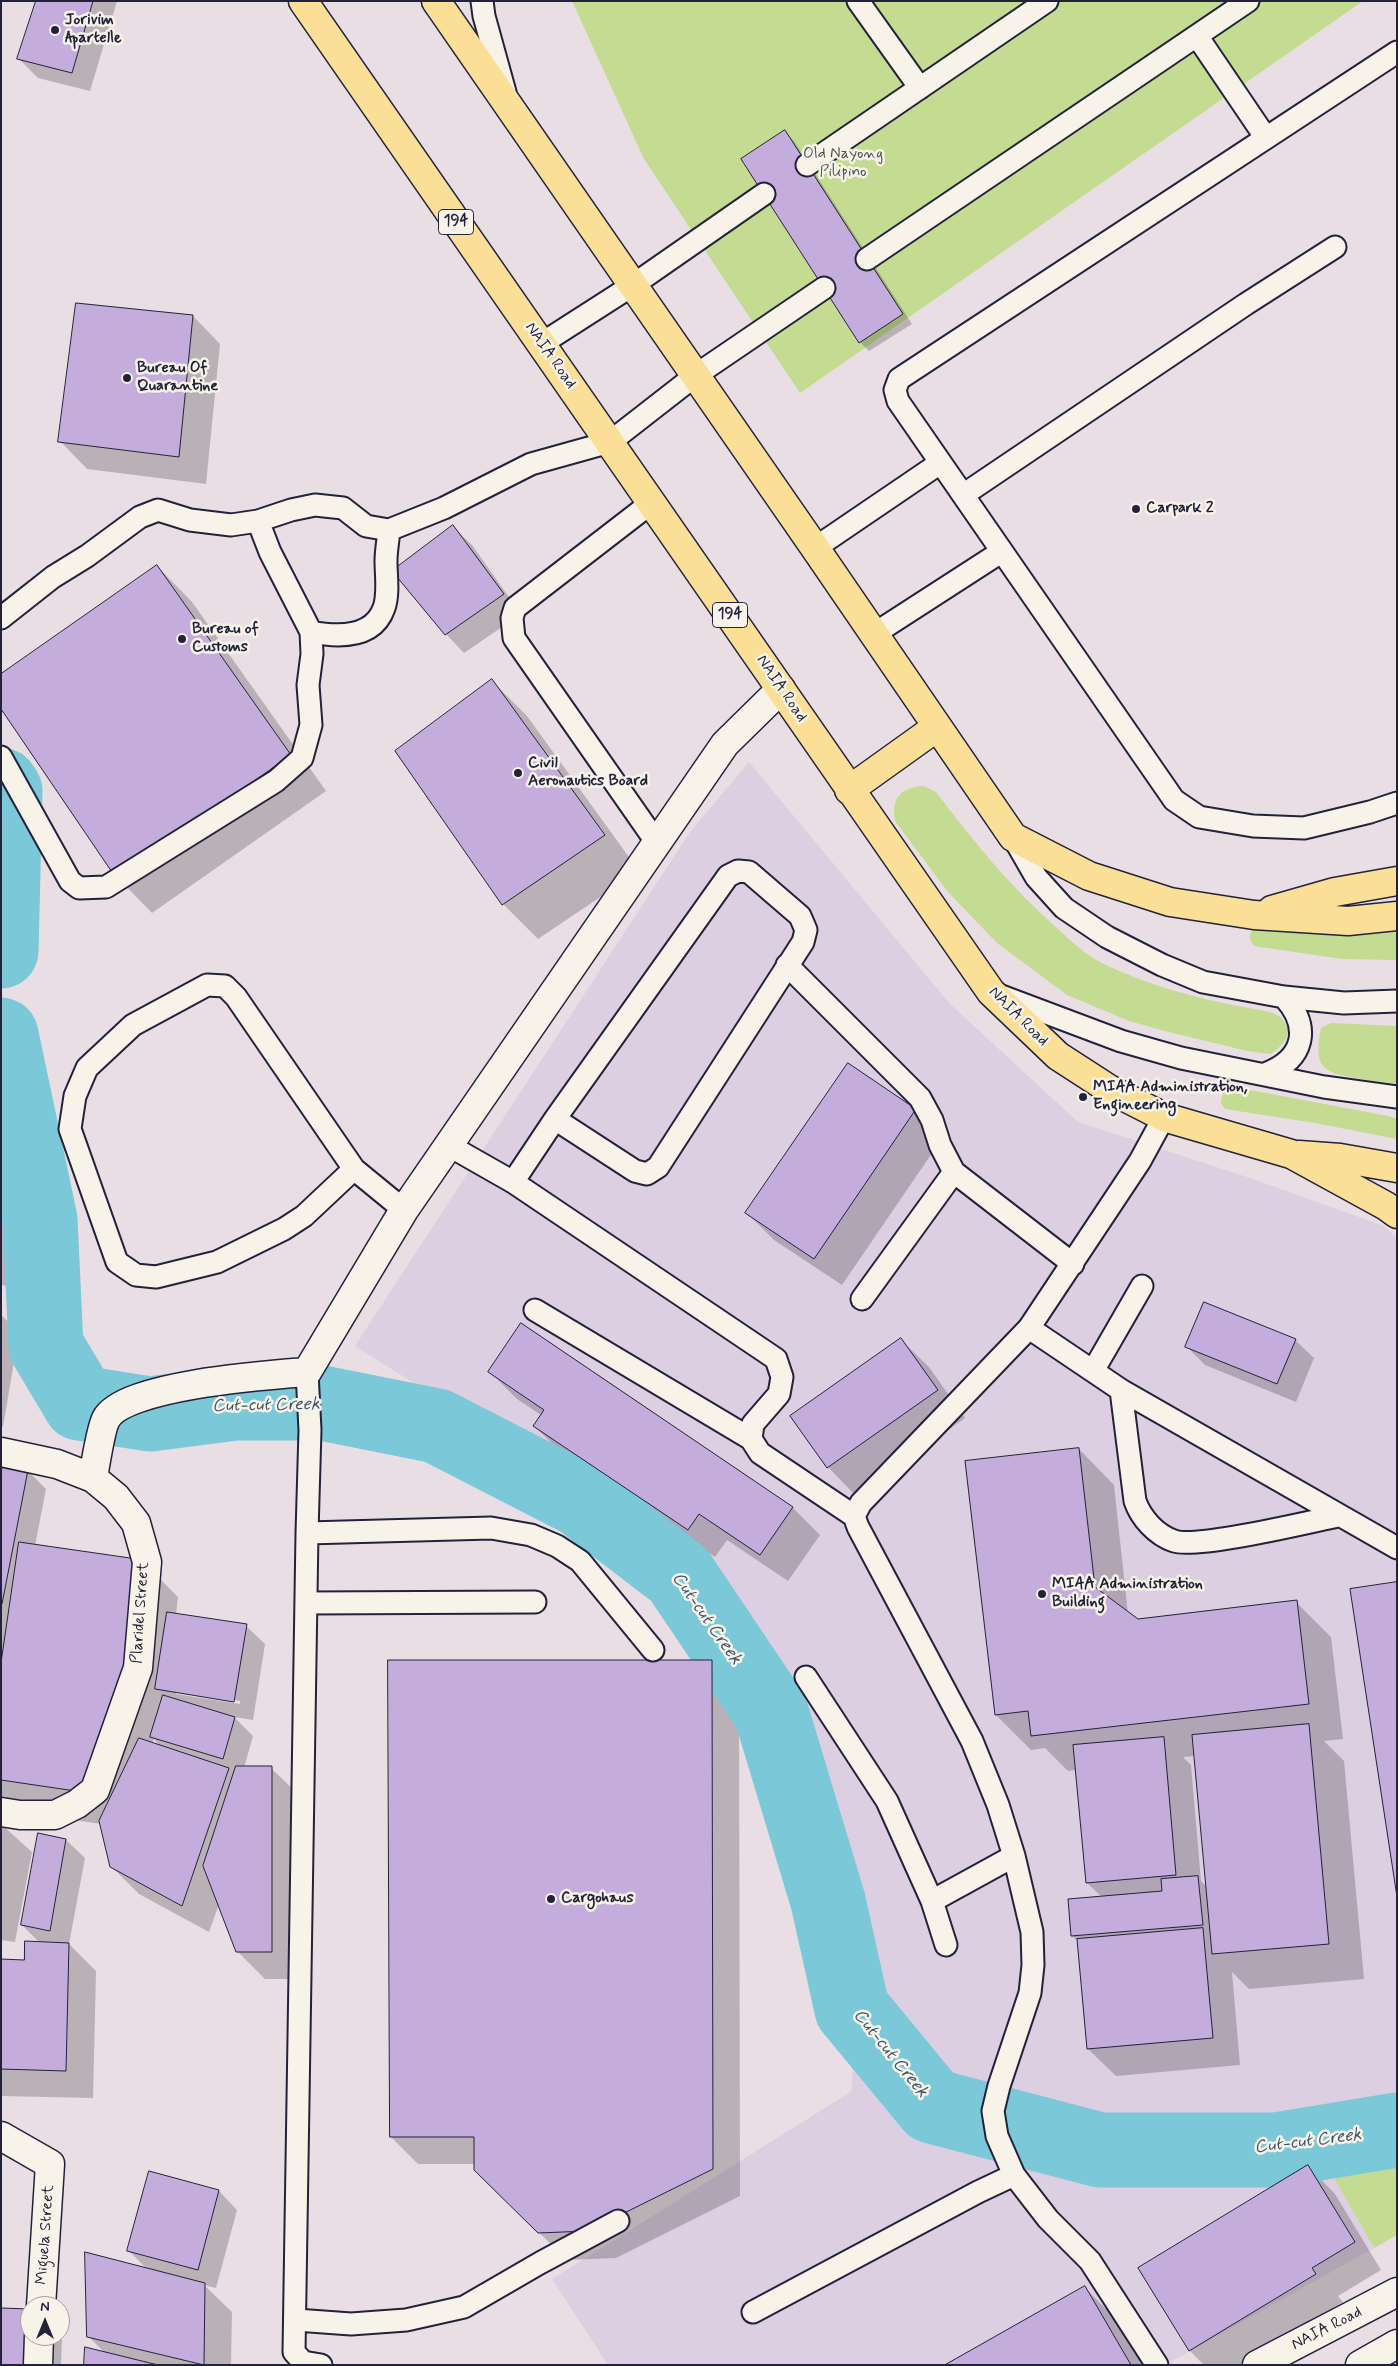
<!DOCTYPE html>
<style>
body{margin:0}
#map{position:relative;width:1398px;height:2366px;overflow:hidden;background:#e8dee4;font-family:Mynerve,sans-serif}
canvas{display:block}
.frame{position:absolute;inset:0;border:2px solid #22223b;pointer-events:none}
.north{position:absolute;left:20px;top:2296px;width:50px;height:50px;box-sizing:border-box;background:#f7f3e8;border:1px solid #a29fa3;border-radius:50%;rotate:0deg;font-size:14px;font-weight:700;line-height:20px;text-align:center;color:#22223b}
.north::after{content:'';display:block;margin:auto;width:18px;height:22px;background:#22223b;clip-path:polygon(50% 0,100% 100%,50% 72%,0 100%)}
</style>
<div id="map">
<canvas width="1398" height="2366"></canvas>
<div class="frame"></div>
<div class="north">N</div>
</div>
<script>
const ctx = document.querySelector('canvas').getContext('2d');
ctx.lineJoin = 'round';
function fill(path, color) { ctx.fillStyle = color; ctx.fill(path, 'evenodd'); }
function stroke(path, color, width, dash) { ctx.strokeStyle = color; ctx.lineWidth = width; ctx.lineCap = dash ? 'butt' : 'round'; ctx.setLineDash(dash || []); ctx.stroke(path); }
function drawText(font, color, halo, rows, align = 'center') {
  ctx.font = font + ' Mynerve,sans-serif'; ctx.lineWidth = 5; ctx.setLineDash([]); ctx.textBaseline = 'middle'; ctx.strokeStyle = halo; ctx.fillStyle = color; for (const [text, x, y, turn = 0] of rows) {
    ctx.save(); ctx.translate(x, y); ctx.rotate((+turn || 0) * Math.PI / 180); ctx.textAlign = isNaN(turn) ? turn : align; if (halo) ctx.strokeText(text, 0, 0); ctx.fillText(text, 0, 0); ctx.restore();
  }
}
const built = new Path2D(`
 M749,762L949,1003L1078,1122L1250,1178L1384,1226L1397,1238V2151L1343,2164L1335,2180L1374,2248L1165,2365H608L552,2279L852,2091L853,2017L813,1882L750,1646L704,1566L355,1346L690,832Z`);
const green = new Path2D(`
 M572,1H1363L800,393L644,159Z
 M924,786L936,792C974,842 1011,888 1059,930C1071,941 1086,955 1100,962C1146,985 1195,998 1244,1007C1256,1010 1275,1010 1283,1020C1295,1034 1282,1046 1271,1054L1247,1051L1161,1030L1129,1021L1067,995L997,943L948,892L895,821C891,798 901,787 924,786Z
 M1254,928L1397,929V960L1342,959L1254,946C1249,939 1248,935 1254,928Z
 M1331,1023L1397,1026V1087C1385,1084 1374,1081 1362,1079C1325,1073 1312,1070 1321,1028Z
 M1229,1086L1388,1116L1397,1119V1139L1315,1123L1225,1109L1221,1103L1223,1089Z
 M1397,2151V2235L1374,2248L1335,2180V2170L1343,2164Z`);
const shadow = new Path2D(`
 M37,1H117L90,91L38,78L19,59Z
 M785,132L794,141L912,324L869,351L860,342L742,159Z
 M193,316L220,344L206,484L87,469L60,441Z
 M453,527L472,545L521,614L464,653L446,634Z
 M157,566L192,602L326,791L152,913L117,877Z
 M492,681L527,716L639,871L538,939L503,904Z
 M915,1110L943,1137L842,1285L774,1240L747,1213Z
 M1,1116L14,1129L1,1203L19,1222L8,1286L1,1285Z
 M1,1315L19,1332L3,1427H1Z
 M522,1325L793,1508L820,1535L788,1581L727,1540L715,1557L562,1453L534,1426L541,1415L517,1399L490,1372Z
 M901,1340L929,1367L965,1418L855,1495L828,1467L792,1417Z
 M1295,1340L1314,1358L1296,1402L1205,1365L1187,1347Z
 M1079,1449L1114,1485L1128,1614L1137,1620L1296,1602L1331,1637L1343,1739L1324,1741L1344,1761L1364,1979L1249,1989L1232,1972L1240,2065L1116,2076L1088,2049L1079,1942L1072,1936L1102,1897L1087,1883L1077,1770L1068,1771L1045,1748L1031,1750L996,1715ZM1195,1756L1207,1887L1201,1881L1191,1765L1183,1757Z
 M3,1466L28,1471L46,1489L35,1546L143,1562L178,1597L176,1615L246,1626L265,1644L253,1720L234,1717L253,1736L244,1768H271L299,1795V1979H265L237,1951L219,1904L209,1932L139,1894L111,1866L101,1824L21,1812L5,1796L4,1798L1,1797V1475ZM176,1691L240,1701V1704L176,1694ZM154,1739L157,1743L162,1747L152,1744Z
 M711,1661L739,1688L740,2196L616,2258L567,2260L475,2169V2164H418L391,2137Z
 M1,1824L32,1852L15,1942L1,1940Z
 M66,1840L85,1858L69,1944L96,1971L93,2098L1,2096V1960L25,1961L40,1943L22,1925Z
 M1308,2166L1335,2194L1381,2270L1338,2296L1343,2302L1239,2365H1204L1190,2351L1139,2269Z
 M150,2173L219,2191L237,2210L216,2288L204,2285L232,2312L231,2365H86L105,2353L88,2336L148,2270L129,2251Z
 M1085,2288L1120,2323L1144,2365H948Z
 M30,2336H60L62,2338L61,2365H1Z`);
const river = new Path2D(`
 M1,785L5,791L1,951
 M1,1035L40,1220L46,1346L80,1403L150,1414L235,1403H322L437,1426L581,1500L679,1575L771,1712L828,1901L852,2009L932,2106L1100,2150H1276L1397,2130`);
const building = new Path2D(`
 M36,1H93L72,73L17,59Z
 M785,130L903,314L859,343L741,159Z
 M76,303L193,315L179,457L58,442Z
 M453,525L504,594L445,635L392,571Z
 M157,565L291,755L116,878L1,709V674Z
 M492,679L605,835L502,905L395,751Z
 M848,1063L916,1109L814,1259L745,1213Z
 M1204,1302L1296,1339L1277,1384L1185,1347Z
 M521,1323L793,1507L760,1555L699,1514L688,1530L533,1426L544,1410L488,1372Z
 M901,1338L938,1390L827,1468L790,1416Z
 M1079,1448L1095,1587L1138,1619L1297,1600L1309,1704L1031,1736L1028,1711L995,1715L965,1461Z
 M2,1465L28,1470L2,1604H1Z
 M19,1542L144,1560L125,1686L89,1793L1,1780V1663Z
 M1397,1582V1897L1350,1589Z
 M167,1612L247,1624L234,1702L155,1689Z
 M388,1660H712L713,2169L588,2231L538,2233L474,2170V2137H390Z
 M163,1695L235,1717L223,1759L150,1737Z
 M1309,1724L1329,1944L1212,1954L1192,1735Z
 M1164,1737L1176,1875L1086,1883L1073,1745Z
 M139,1738L229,1768L182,1906L110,1867L99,1821Z
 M236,1766H272V1952H236L203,1866Z
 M38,1833L66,1839L50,1931L21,1925Z
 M1198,1876L1203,1925L1071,1936L1068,1899L1162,1891L1161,1879Z
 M1203,1928L1213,2038L1087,2049L1077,1939Z
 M25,1941L69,1943L66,2071L1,2069V1959L24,1960Z
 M1308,2165L1355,2242L1312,2268L1316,2274L1189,2351L1138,2268Z
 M149,2171L219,2190L198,2270L127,2251Z
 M85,2252L205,2283L204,2365L87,2337Z
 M1085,2286L1131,2365H945Z
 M1,2308L30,2309L33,2365H1Z
 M85,2347L158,2365H84Z`);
const service = new Path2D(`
 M482,1L484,16L505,92
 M858,1L920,88
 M1197,36L1266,138
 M1397,52L899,379L895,390L898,401L1174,800L1199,817L1253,826L1304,828L1370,812L1397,803
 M807,165L1047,1
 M867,259L1248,1
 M541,344L633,285L764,194
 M963,495L1246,304L1335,247
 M651,503L515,608L512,618L514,638L657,843
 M815,548L940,463
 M1,618L53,577L87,556L140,517L158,510L190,520L231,525L258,521L291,510L315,505L343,508L366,526L389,530L444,508L531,464L610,442L696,375L824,288
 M311,632C337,637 373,639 384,608C389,594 386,576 386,561C386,551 388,541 389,530
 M874,634L1001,552
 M1,757L70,881L79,888L106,887L276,781L302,758L311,725L308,685L312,654L311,632L270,552L258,521
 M1013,837L1036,877L1064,908L1107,937L1162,965L1203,982L1284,997L1344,1003L1397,1001
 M787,965L920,1098L932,1120L940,1145L954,1172L1073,1264
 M996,994L1121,1041L1181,1058L1324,1087L1397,1097
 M1265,1074C1305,1059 1311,1027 1284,997
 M448,1145L513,1182L776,1359L782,1377L779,1394L753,1424L751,1439L760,1453L854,1516
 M354,1169L304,1216L284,1229L217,1262L156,1277L136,1275L117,1262L70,1129L75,1096L87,1068L133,1025L207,985L225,986L236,997L354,1169L404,1210
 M513,1182L555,1119L728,876L738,871L749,872L800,916L806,930L803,942L658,1167L647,1174L635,1171L555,1119
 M862,1299L954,1172
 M535,1310L751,1439
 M1029,1328L1121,1390L1397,1548
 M1093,1371L1142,1286
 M307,1372L310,1430L307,1533L294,2352L303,2362L321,2365
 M1121,1390L1135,1501C1141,1518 1156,1535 1174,1541C1197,1549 1308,1522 1338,1516
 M307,1533L491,1528L531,1535L557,1546L580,1561L653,1650
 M306,1603L535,1602
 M806,1677L887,1801L932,1901L1014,1856
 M932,1901L946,1945
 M753,2312L978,2192L1014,2175
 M296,2320L351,2324L406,2320L464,2307L540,2263L618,2221
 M1157,2365L1090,2261L1048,2219L1014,2175L997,2136L993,2111L999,2086L1030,1993L1033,1965L1032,1932L1014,1856L998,1805L972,1741L858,1527L854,1516L861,1503L1029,1328L1140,1161L1164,1117`);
const minor = new Path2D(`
 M1,1452L57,1464L93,1478L116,1497L136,1523L147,1562L138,1668L95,1790L77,1804L55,1815H20L1,1812
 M93,1478C95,1466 101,1428 106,1419C124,1385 268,1375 307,1372L404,1210L725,744L781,689
 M1,2136L50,2164L41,2306
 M38,2365L39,2336`);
const tertiary = new Path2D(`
 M1257,2365L1397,2292
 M1360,2365L1397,2344`);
const primary = new Path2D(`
 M303,1L991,992L1058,1056L1109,1089L1164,1117L1291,1154L1386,1206L1397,1214
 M436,1L815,548L1013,837L1089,876L1170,902L1254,915L1348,921L1397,916
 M849,790L937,727
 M1272,910L1335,892L1397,881
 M1299,1155L1340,1158L1397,1168`);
const markers = [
 [55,30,5,"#22223b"],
 [127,378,5,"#22223b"],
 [1136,509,5,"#22223b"],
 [182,639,5,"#22223b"],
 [518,773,5,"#22223b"],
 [1083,1097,5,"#22223b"],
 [1042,1594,5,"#22223b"],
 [551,1899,5,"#22223b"]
];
const shields = [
 [456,222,35],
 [730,615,35]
];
const shieldNames = [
 ["194",456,222],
 ["194",730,615]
];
const poiNames = [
 ["Jorivim",65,21],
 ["Apartelle",65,39],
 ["Bureau Of",137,369],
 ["Quarantine",137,387],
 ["Carpark 2",1146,509],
 ["Bureau of",192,630],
 ["Customs",192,648],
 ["Civil",528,764],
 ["Aeronautics Board",528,782],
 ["MIAA Administration,",1093,1088],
 ["Engineering",1093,1106],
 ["MIAA Administration",1052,1585],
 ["Building",1052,1603],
 ["Cargohaus",561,1899]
];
const parkNames = [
 ["Old Nayong",843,155],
 ["Pilipino",843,173]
];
const streetNames = [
 ["NAIA Road",550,356,55],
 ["NAIA Road",781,689,56],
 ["NAIA Road",1018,1017,45],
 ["Plaridel Street",141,1613,-86],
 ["Miguela Street",46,2235,-86],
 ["NAIA Road",1327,2329,-27]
];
const waterNames = [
 ["Cut-cut Creek",266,1406,-1],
 ["Cut-cut Creek",706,1619,55],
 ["Cut-cut Creek",890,2054,51],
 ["Cut-cut Creek",1308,2142,-7]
];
fill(built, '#ddcfe2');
fill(green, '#c3dc92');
fill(shadow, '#0003');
stroke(river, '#7ac8d8', 75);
fill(building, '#c4addc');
stroke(building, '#22223b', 1);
stroke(service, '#22223b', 25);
stroke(minor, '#22223b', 31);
stroke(tertiary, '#22223b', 31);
stroke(primary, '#22223b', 31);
stroke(service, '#f7f3e8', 21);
stroke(minor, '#f7f3e8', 28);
stroke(tertiary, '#f7f3e8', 28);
stroke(primary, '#fbdf96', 28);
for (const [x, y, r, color] of markers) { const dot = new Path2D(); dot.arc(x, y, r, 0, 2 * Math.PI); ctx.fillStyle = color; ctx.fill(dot); stroke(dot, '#f7f3e8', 2); }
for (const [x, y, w] of shields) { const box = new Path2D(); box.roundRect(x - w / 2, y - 12.5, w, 25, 4); ctx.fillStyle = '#f7f3e8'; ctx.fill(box); stroke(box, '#22223b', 1); }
drawText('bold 15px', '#22223b', null, shieldNames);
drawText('bold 16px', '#22223b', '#f7f3e8', poiNames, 'left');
drawText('16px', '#4a5051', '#f7f3e8', parkNames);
drawText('16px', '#22223b', '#f7f3e8', streetNames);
drawText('italic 18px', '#3c546a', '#f7f3e8', waterNames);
</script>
